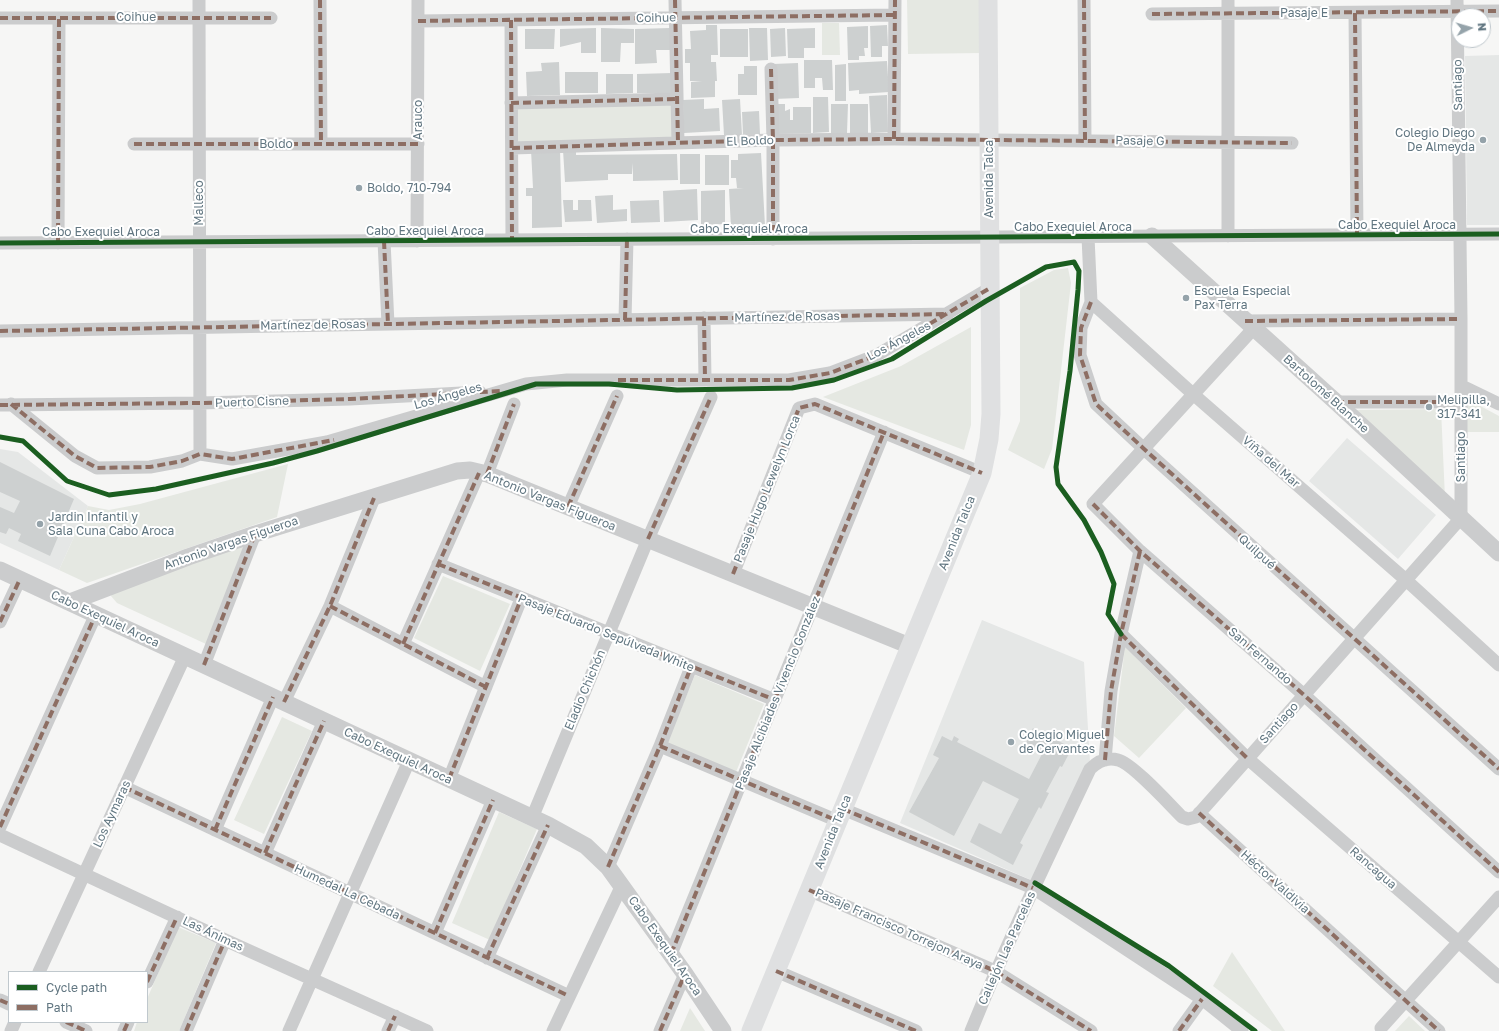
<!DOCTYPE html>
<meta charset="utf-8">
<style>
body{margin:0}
#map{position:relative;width:1499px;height:1031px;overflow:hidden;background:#f6f6f5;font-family:"Golos Text",sans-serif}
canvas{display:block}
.legend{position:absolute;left:8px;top:971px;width:140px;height:52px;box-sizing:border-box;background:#fff;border:1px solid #c0c8cd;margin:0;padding:5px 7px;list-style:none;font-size:12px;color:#617681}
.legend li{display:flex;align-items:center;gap:8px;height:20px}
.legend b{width:20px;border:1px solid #c0c8cd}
.north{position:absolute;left:1451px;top:8px;width:40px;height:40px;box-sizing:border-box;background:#fff;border:1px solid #c0c8cd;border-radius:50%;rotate:85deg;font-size:11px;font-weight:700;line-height:16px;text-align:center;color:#617681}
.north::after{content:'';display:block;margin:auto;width:14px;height:18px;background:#95a3aa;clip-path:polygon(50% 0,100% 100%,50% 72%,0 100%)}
</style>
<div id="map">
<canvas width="1499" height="1031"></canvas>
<ul class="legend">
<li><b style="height:5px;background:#1b5e20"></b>Cycle path</li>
<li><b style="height:5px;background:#8d6e63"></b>Path</li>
</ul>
<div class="north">N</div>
</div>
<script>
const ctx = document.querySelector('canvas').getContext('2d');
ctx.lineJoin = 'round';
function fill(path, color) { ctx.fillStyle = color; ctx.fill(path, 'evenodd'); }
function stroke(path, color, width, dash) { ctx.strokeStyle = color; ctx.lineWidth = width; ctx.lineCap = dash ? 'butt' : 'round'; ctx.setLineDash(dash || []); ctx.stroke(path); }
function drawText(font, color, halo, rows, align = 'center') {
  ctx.font = font + ' "Golos Text",sans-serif'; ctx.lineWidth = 4; ctx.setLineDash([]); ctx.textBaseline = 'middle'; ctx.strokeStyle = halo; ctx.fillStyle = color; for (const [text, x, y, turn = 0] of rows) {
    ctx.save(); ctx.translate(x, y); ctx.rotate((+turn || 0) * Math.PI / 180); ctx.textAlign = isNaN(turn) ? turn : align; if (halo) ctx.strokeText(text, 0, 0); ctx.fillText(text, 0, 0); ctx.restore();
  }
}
const built = new Path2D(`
 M1499,55V225H1467L1465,56Z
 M1347,438L1436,515L1398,559L1309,481Z
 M0,449L18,452L88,506L59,570L0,543Z
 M982,620L1084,662L1090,762L1031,880L900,823Z`);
const green = new Path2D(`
 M907,0H981L982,53L908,54Z
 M822,23H839L840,55H822Z
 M673,104L674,141L518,143L517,107Z
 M1068,268L1071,283L1052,449L1044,469L1008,450L1020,421V288L1054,270Z
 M971,327V425L964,450L823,397L901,366Z
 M1471,401L1499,416V432H1466V404Z
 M1441,409L1445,498L1354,410Z
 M288,464L277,517L87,583L59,570L88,506L109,510L140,504Z
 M246,544L206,644L117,603L111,596L114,588Z
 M443,576L510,604L480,671L414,638Z
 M1125,647L1186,708L1139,758L1114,736Z
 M695,675L764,704L736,772L667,743Z
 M282,717L312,731L264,834L234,820Z
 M499,812L537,829L490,940L452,923Z
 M178,927L216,943L179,1031H134L137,1022H147V999Z
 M1232,952L1285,1031H1272L1213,986Z
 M690,1008L705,1031H680Z
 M1409,1016L1425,1031H1395Z`);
const building = new Path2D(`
 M706,25H717L718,55H711V62H716L717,81H715V97L691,98V82L702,81H690V63H685V49H691L690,31L706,30Z
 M887,25L888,46H882V57H871L870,26Z
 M868,26V48H864L865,56H859V60H848L847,27Z
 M596,28V53H581V42L560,47V29Z
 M601,28L634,29V43H621L620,62H601Z
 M670,28L671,50H656L657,63L635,64V29Z
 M749,28H767L768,60L750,61Z
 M785,28L786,56L771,57L770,29Z
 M815,28V48H804V58H788L787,29Z
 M525,29H555L554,49H525Z
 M720,29H748V57H720Z
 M804,60H832L833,90H823L822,78H815V88H804Z
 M887,61L889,92L859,94V90L849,91L848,63Z
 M559,62L560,95L527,96L526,72L542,71L541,63Z
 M798,63L799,98L774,99L773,64Z
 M846,64V101H835V65Z
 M744,66H757V95H738V74H744Z
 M565,72H598V93H565Z
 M672,73V93H637V74Z
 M606,74H633V93L606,94Z
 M887,95L888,132L871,133L869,96Z
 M813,97H828L829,132L813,133Z
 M704,99V109L719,108L720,131L684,133L683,100Z
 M740,99L742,135H724L722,100Z
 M774,104H785V111L790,109V120H793V107H811V133L775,134Z
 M831,104H848L847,133H831Z
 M850,104H868V134L850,135Z
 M759,111L760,134L743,135L742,112Z
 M560,149L562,227L532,228V196H526V188H533L531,150Z
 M563,150H576V155L677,154L678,180L633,181V163L632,174H608V180L565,182Z
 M761,153L765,226L731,228L729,189L744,188H737L736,178H731V160H738V154Z
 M680,154H700V184H680Z
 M705,155H729V185H705Z
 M697,189L698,220L664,222L663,191Z
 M725,190V224L701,225V191Z
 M613,195V210L627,209V221L597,223L595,196Z
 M563,200H573V210H578V200H591L592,221L565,222Z
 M659,200L660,222L631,223L630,201Z
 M0,462L74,499L50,556L18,541L21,534L9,528L6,534L0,532V507L14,513L20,501L0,492Z
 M1033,728L1072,748L1062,767L1060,766L1046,792L1049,793L1041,809L1039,807L1020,843L1023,845L1013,865L970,842L979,823L1001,834L1019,799L983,781L954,836L909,812L939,758L933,755L942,736L952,741L954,736L959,739L957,742L1029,779L1042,754L1025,745Z`);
const minor = new Path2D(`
 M199,0L200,454
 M320,0L321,144
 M675,0L678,143
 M1084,0L1085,140
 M1228,0V236
 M1355,13L1357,235
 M1152,14L1499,11
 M0,18H271
 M511,20L512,240
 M418,21L895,15
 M771,69L773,140V239
 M511,103L677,99
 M894,139L895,0
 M134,144H418
 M512,148L773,140L894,139L1292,143
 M1088,237L1091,302L1193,394L1406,580L1499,665
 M384,241L388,324
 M417,241L418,0
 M0,243L1499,234
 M58,243L59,18
 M1091,302L1081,328L1080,355L1096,404L1143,448L1499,769
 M704,318L705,379
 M625,320L627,239
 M1245,321L1461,319
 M1253,329L1093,504L1140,551L1304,695L1499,872
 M0,331L948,314
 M1462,386L1499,404
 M1336,402H1461
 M11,404L75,456L97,468L150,467L182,461L200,454
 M0,405L200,403L350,399L480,392
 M200,454L232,459L327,442L526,384L567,380H789L830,373L877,355L990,288
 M487,474L514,404
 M568,507L617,396
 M438,564L775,700
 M733,574L799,408L815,404L982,473
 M330,606L486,687
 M0,622L20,579
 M1121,634L1247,758L1499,977
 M403,644L479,473
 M204,665L255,534
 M284,702L330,606L374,498
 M660,746L838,821
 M1105,760L1111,691L1121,634L1140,551
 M449,779L521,599
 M124,787L569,996
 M843,809L1033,888L1202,999L1242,1031
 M1199,813L1439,1031
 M532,818L648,539L711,397
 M0,827L96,614
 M215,830L273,697
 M0,835L225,940L427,1031
 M265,853L324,721
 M608,867L660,746L691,667
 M809,890L995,971L1091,1031
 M435,933L493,800
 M671,954L884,432
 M487,958L548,825
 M776,971L916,1031
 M39,972L185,656
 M147,982L177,917
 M0,1000L9,1004
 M66,1022L86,1031
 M1381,1028L1499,897
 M11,1031L15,1022
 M124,1031L128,1022
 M186,1031L225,940
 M289,1031L409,761
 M388,1031L395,1016
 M553,1031L622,885
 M660,1031L685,974
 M971,1031C1007,942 1049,856 1090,769C1098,761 1108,757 1118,760C1132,763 1170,805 1182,817L1188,819L1196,817L1461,518V319L1457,0
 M1179,1031L1202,999`);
const tertiary = new Path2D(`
 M1152,236L1336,402L1499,553
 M0,570L548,825L586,846L608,867L685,974L723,1031
 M70,602L188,557L255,534L457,471L470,470L487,474L910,646`);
const secondary = new Path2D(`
 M751,1031L982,473L989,439L991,414L988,0`);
const quiet = new Path2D(`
 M320,0L321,144
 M675,0L678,143
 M1084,0L1085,140
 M1355,13L1357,235
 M1152,14L1499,11
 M0,18H271
 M511,20L512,240
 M418,21L895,15
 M771,69L773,140V239
 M511,103L677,99
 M894,139L895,0
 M134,144H418
 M512,148L773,140L894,139L1292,143
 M384,241L388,324
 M58,243L59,18
 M1091,302L1081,328L1080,355L1096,404L1143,448L1499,769
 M704,318L705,379
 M625,320L627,239
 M1245,321L1461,319
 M0,331L948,314
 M618,380H789L830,373L877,355L990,288
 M1336,402H1461
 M11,404L75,456L97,468L150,467L182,461L200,454L232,459L334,440
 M0,405L200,403L350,399L500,391
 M487,474L514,404
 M1093,504L1140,551L1304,695L1499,872
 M568,507L617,396
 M648,539L711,397
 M438,564L775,700
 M733,574L799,408L815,404L982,473
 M330,606L486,687
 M0,622L20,579
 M1121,634L1247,758
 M403,644L479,473
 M204,665L255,534
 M284,702L330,606L374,498
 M660,746L838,821
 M1105,760L1111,691L1121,634L1140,551
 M449,779L521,599
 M124,787L569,996
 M843,809L1033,888
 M1199,813L1439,1031
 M0,827L96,614
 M215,830L273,697
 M265,853L324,721
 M608,867L660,746L691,667
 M809,890L995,971L1091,1031
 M435,933L493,800
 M671,954L884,432
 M487,958L548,825
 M776,971L916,1031
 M147,982L177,917
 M0,1000L9,1004
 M66,1022L86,1031
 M124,1031L128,1022
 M186,1031L225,940
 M388,1031L395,1016
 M660,1031L685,974
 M1179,1031L1202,999`);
const cycleway = new Path2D(`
 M0,243L1499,234
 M0,437L23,441L67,481L109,495L156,489L273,463L317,451L536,384H609L677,390L792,388L834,380L892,359L986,301L1046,267L1074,262L1079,271L1078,290L1070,371L1056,467L1058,484L1084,520L1101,552L1114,584L1108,614L1121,634
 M1035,883L1169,966L1255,1031`);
const markers = [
 [1483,140,4,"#95a3aa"],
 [359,188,4,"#95a3aa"],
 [1186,298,4,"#95a3aa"],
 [1429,407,4,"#95a3aa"],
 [40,524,4,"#95a3aa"],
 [1011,742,4,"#95a3aa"]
];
const streetNames = [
 ["Pasaje E",1304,13],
 ["Coihue",136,17],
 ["Coihue",656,18,-1],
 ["Santiago",1458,85,-91],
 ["Arauco",418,120,-90],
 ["El Boldo",750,141,-2],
 ["Pasaje G",1140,141,1],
 ["Boldo",276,144],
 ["Avenida Talca",989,179,-90],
 ["Malleco",199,203,-90],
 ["Cabo Exequiel Aroca",1397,225],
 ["Cabo Exequiel Aroca",1073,227],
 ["Cabo Exequiel Aroca",749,229],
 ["Cabo Exequiel Aroca",425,231],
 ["Cabo Exequiel Aroca",101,232],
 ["Martínez de Rosas",787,317,-1],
 ["Martínez de Rosas",313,325,-1],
 ["Los Ángeles",899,341,-28],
 ["Bartolomé Blanche",1326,394,42],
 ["Los Ángeles",448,396,-16],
 ["Puerto Cisne",252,402,-2],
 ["Santiago",1461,457,-90],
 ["Viña del Mar",1271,462,41],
 ["Pasaje Hugo Lewelyn Lorca",767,489,-68],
 ["Antonio Vargas Figueroa",550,501,22],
 ["Avenida Talca",957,533,-68],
 ["Antonio Vargas Figueroa",231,543,-19],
 ["Quilpué",1257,552,42],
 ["Cabo Exequiel Aroca",105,619,25],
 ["Pasaje Eduardo Sepúlveda White",606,633,22],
 ["San Fernando",1260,656,41],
 ["Eladio Chichón",585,690,-67],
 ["Pasaje Alcibiades Vivencio González",778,693,-68],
 ["Santiago",1279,723,-48],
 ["Cabo Exequiel Aroca",398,756,25],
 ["Los Aymaras",112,814,-65],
 ["Avenida Talca",833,832,-68],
 ["Rancagua",1373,868,41],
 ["Héctor Valdivia",1275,882,42],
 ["Humedal La Cebada",347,892,25],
 ["Pasaje Francisco Torrejon Araya",899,929,24],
 ["Las Ánimas",213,934,25],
 ["Cabo Exequiel Aroca",665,946,55],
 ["Callejón Las Parcelas",1007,948,-66]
];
const poiNames = [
 ["Colegio Diego",1475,133,"right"],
 ["De Almeyda",1475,147,"right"],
 ["Boldo, 710-794",367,188],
 ["Escuela Especial",1194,291],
 ["Pax Terra",1194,305],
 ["Melipilla,",1437,400],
 ["317-341",1437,414],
 ["Jardin Infantil y",48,517],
 ["Sala Cuna Cabo Aroca",48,531],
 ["Colegio Miguel",1019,735],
 ["de Cervantes",1019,749]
];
fill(built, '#e5e7e6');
fill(green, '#e5e8e2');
fill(building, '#cdd0d0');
stroke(minor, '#cbcccd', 13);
stroke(tertiary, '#cbcccd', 17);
stroke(secondary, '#dfe0e1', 19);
stroke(quiet, '#8d6e63', 4, [8, 4]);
stroke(cycleway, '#1b5e20', 5);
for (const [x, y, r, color] of markers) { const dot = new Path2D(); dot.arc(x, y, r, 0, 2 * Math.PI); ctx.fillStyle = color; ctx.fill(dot); stroke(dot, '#fff', 1.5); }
drawText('12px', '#617681', '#fff', streetNames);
drawText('12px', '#617681', '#fff', poiNames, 'left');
</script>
